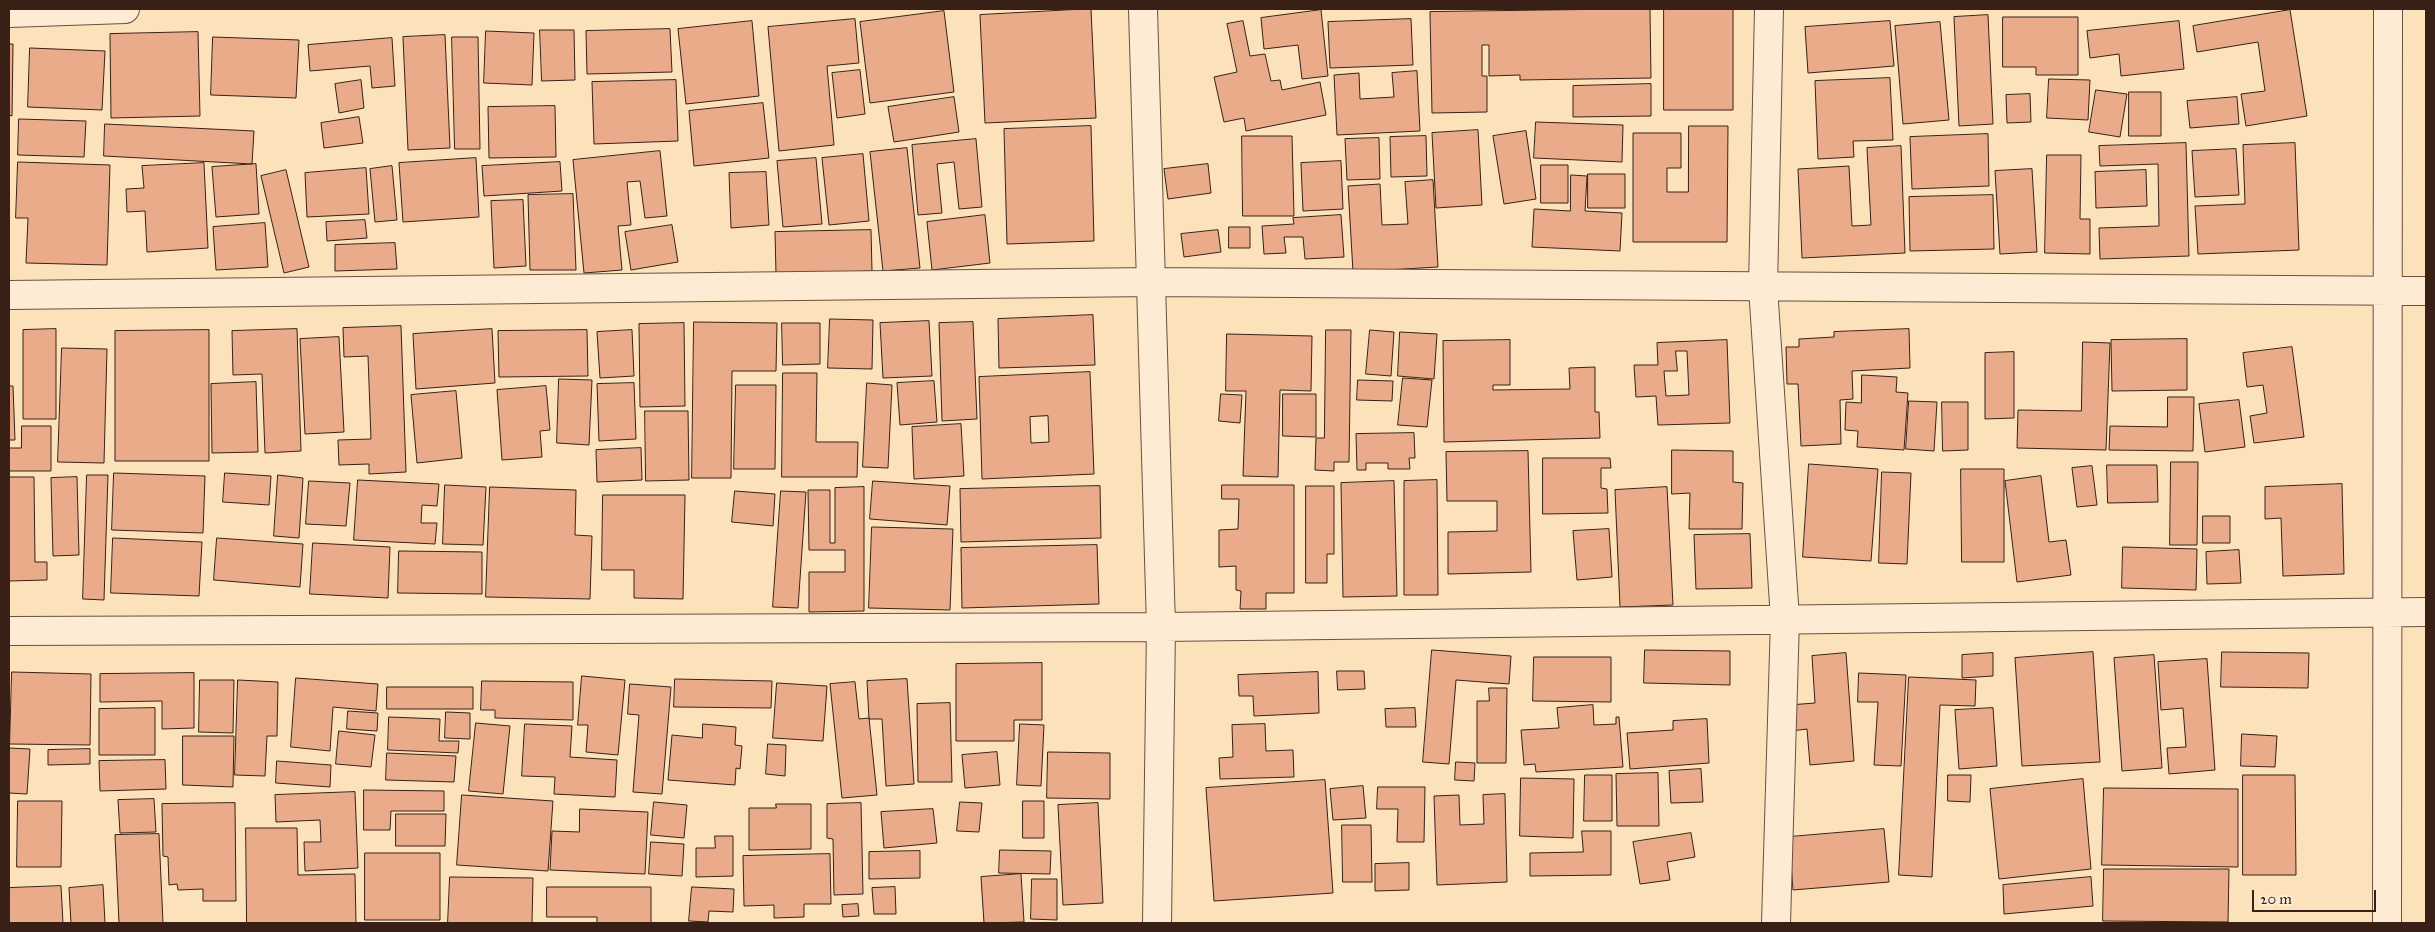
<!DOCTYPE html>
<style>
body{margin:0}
#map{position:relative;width:2435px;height:932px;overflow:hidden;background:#fce2bb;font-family:"IM FELL Great Primer",serif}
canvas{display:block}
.frame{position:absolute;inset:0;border:10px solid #382016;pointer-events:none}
.scale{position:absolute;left:2252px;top:890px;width:124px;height:22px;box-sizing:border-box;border:2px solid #382016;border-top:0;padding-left:6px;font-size:15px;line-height:18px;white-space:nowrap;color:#382016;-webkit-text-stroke:4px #fdecd3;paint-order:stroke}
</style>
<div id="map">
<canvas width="2435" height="932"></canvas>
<div class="frame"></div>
<div class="scale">20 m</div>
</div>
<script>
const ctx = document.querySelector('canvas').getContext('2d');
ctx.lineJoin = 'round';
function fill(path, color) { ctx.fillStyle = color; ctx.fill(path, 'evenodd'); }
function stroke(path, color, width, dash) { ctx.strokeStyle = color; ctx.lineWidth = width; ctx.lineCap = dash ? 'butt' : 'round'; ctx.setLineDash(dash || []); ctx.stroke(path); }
const building = new Path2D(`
 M1091,9L1096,118L985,123L980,15Z
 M1650,9L1651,78L1520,80V75L1489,76V45H1482V76H1487V112L1432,113L1430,12Z
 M1664,9H1733V110H1664Z
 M1321,10L1328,76L1302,79L1298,45L1264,49L1261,18Z
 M2290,10L2307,116L2246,126L2241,94L2265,91L2258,42L2197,52L2193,26Z
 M944,11L954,92L870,103L860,22Z
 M1988,15L1993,124L1959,126L1954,17Z
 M2003,17H2078V75H2036V67H2003Z
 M855,19L859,63L827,66L834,145L779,151L768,27Z
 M1411,19L1413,65L1330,68L1328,22Z
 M752,21L759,96L686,104L678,29Z
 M1243,21L1250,56L1265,54L1271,81L1280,80L1282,90L1320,82L1326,115L1246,131L1244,118L1224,122L1214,77L1237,72L1227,24Z
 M1890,21L1894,66L1808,73L1805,27Z
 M2179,21L2184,69L2121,76L2119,54L2090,58L2087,31Z
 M1940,22L1949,120L1903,124L1895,26Z
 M670,29L672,72L587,74L586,31Z
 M540,30H574L575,80L542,81Z
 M486,31L534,33L532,85L484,83Z
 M198,32L200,116L111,118L110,34Z
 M445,35L450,148L408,150L403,37Z
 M213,37L299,40L296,98L211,95Z
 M452,37H478L480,149H455Z
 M392,38L395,86L372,88L370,66L310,71L308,45Z
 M9,44H13L12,116L9,115Z
 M30,48L105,51L102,110L28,107Z
 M860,70L865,114L837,118L832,73Z
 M1417,71L1420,131L1337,135L1334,75L1359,73L1360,99L1394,97L1392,73Z
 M1890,78L1893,140L1853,141L1854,157L1818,159L1815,81Z
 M2049,79L2090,80L2088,120L2047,118Z
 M361,80L364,108L339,113L335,84Z
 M676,80L678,141L594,144L592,82Z
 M1651,84V116L1573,117V86Z
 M2096,90L2127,94L2120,137L2089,132Z
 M2129,92H2161V136H2129Z
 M2030,94L2031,122L2007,123L2006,95Z
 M954,97L959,132L894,142L888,107Z
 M2237,97L2239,124L2190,128L2187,101Z
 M763,103L769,158L694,166L689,111Z
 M555,106L556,157L489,158L488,107Z
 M359,117L363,143L324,148L321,123Z
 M19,119L86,121L84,157L18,155Z
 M1536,122L1623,125L1622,162L1534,158Z
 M105,124L254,131L252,164L104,156Z
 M1091,126L1094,241L1007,244L1004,129Z
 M1689,126H1728L1727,242H1633V133H1681V168H1667V192H1688Z
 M1478,130L1482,205L1436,208L1432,133Z
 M1526,131L1536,199L1504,204L1493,136Z
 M1988,134L1989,186L1912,189L1910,137Z
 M1242,136H1292L1294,216H1243Z
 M1426,136L1427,176L1391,177L1390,137Z
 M1379,138L1380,179L1347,180L1345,139Z
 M976,139L982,207L959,209L954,162L937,164L942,213L918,215L912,145Z
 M2186,143L2189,256L2100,259L2099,228L2159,226L2158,164L2100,166L2099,146Z
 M2295,143L2299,250L2198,254L2195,206L2245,204L2243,145Z
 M1901,146L1905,253L1802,258L1798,169L1849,166L1852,226L1871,225L1867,148Z
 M907,148L920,268L883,271L870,152Z
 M2236,149L2239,195L2195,197L2192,151Z
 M660,151L667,216L645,218L640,181L627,182L631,225L618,226L622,270L584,273L573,160Z
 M863,154L869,221L829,225L822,158Z
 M2047,155H2081L2080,219H2090V254L2045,253Z
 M476,158L479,217L403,222L399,163Z
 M816,158L822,224L783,227L777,161Z
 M1341,161L1343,209L1303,211L1301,163Z
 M18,162L110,165L107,265L26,263L28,218H16Z
 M560,162L562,191L484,196L482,166Z
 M204,163L208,248L147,252L145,211L127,212L126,189L144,188L142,166Z
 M256,164L259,214L216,217L212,167Z
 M1208,164L1211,193L1168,199L1164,169Z
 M1541,165H1568V203H1541Z
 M392,166L397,220L375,222L370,169Z
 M366,168L369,214L307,217L305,173Z
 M2032,169L2037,252L2000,254L1995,171Z
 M286,170L309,267L284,273L261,176Z
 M2146,170L2147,206L2096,208L2095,172Z
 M766,172L769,225L731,228L729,173Z
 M1588,174H1625V208H1588Z
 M1571,175L1587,176L1585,211L1622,213L1620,251L1532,247L1534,209L1570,211Z
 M1433,180L1438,267L1353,272L1348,186L1380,184L1382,225L1408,224L1405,182Z
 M573,194L576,270H530L528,195Z
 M1993,195L1994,249L1910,251L1909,197Z
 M523,200L526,266L494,268L491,201Z
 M985,215L990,263L932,270L927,222Z
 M1341,215L1344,257L1305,259L1303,237H1284L1286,253L1264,254L1262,226L1294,224L1293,218Z
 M365,220L367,238L327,241L326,222Z
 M265,223L268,267L216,270L213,227Z
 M672,225L678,262L631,270L625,232Z
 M1229,227H1250V248H1229Z
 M871,230L872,271L776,274L775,232Z
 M1218,230L1221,252L1184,257L1181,234Z
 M395,243L397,269L335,271V245Z
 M1093,315L1095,365L999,368L998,319Z
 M830,319L873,320L872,369L828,368Z
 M929,321L932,376L883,378L880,323Z
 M694,322L777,323L776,371H732L731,478H692Z
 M973,322L977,419L942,421L939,323Z
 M684,323L685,406L640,407L639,324Z
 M782,323H820V364L783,365Z
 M401,326L406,472L369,474V464L339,465L338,440L371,439L368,356L344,357L343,328Z
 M56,329V419H23V330Z
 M297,329L301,451L265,453L262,374L233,375L232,331Z
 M492,329L495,383L416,389L413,334Z
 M1909,329L1910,368L1852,371L1853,399L1840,400L1841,444L1801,446L1798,384H1787L1786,347H1799V339L1834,337V332Z
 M209,330V461H115V331Z
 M587,330L588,376L499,377L498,331Z
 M632,330L634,376L600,378L597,332Z
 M1326,330H1351L1349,462H1334V471L1315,470L1316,438H1324Z
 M1370,330L1394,332L1391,376L1366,374Z
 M1400,332L1437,334L1434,379L1398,376Z
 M1227,334L1312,336L1311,391L1280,390L1278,477L1243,476L1246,391H1226Z
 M339,337L344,432L305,434L300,339Z
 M2187,339V390L2112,391L2111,340Z
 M1510,340V385H1493V390L1570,389L1569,368L1595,367V412H1599L1600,438L1444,442L1443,341Z
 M1727,340L1730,423L1658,425L1656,396L1636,397L1634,365H1658L1657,343ZM1676,351H1687L1689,395L1666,396L1664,371H1677Z
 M2083,342L2110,343L2106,450L2017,448L2018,410L2081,411Z
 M2292,347L2304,437L2254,443L2250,416L2267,413L2263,385L2247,387L2243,353Z
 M62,348L107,349L104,463L58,462Z
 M2014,352V418L1985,419V353Z
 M1090,372L1094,474L982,479L979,377ZM1048,416L1049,442L1031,443L1030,417Z
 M783,373H817L816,442H858L857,477H782Z
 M1862,375L1897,377L1896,392L1908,393L1904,450L1857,447L1858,431L1845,430L1846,402L1861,403Z
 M1403,378L1432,380L1427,427L1398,425Z
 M559,379L592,380L589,445L557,443Z
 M1358,380L1393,381L1392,401L1357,400Z
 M934,381L937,422L900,425L897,383Z
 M256,382L258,452L212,453L211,384Z
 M634,383L636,439L599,441L597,384Z
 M867,383L892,385L888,468L863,467Z
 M736,385H776L775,469H734Z
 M9,386H13L15,440H9Z
 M546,386L550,430L540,431L542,457L502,460L497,390Z
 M456,391L462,458L417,463L411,395Z
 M1221,394L1242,395L1240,423L1219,421Z
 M1283,394H1316V437L1283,436Z
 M2168,397H2194L2193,451L2109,450L2110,426L2167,427Z
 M2239,400L2245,447L2205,452L2199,404Z
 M1909,401L1937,402L1934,451L1906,449Z
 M1942,402H1968V450L1943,451Z
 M645,411H688L689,480L646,481Z
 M961,424L964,476L914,479L912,427Z
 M22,426H51V471H9V448H21Z
 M1414,433L1415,458H1409L1410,469H1388V463H1366V470H1357L1356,434Z
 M641,448L642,480L597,482L596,450Z
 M1672,450L1733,451V482L1743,483L1742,529H1689L1690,493L1672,494Z
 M1528,451L1531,572L1448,574V532L1497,531V501H1447L1446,452Z
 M1543,458H1610L1611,468H1601V488L1607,489L1608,513L1543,514Z
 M2171,462H2198L2197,545H2170Z
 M1809,464L1878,469L1871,561L1803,557Z
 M2107,465H2157L2158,502L2108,503Z
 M2092,466L2097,505L2077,507L2072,468Z
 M1961,469H2004V562H1962Z
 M1882,472L1911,473L1907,564L1879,563Z
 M114,473L205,476L203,533L112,530Z
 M225,473L271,476L269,505L223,502Z
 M87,475H108L104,600L83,599Z
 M278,475L303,478L299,538L274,536Z
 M2041,476L2049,542L2066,540L2071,575L2017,582L2005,481Z
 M9,477H34L35,562H47V580L9,581Z
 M77,477L79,555L53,556L51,478Z
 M358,480L439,484L437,506L422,505L421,523H437L435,544L354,540Z
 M1437,480L1438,595H1404V481Z
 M309,481L350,483L346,526L306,524Z
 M873,481L950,486L947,525L870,519Z
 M1394,481L1397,596L1343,597L1341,483Z
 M2342,484L2344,574L2283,576L2281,518L2265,519V487Z
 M445,485L486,487L483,545L443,544Z
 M1222,485H1294V593H1266V609H1240L1241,591L1236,590V566L1219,567V530L1238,529L1239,499H1222Z
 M1100,486L1101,538L961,542L960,489Z
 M1306,486H1334V554H1327V583H1306Z
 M490,487L576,490L575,535L592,536L590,599L486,597Z
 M864,487V611L809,612V572H845V550H809L808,490H830V543H835V488Z
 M1667,487L1673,605L1620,607L1615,490Z
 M735,491L775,494L773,526L732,522Z
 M781,491L806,492L798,608L773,607Z
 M603,495H685L683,599L634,598V570H602Z
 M2203,516H2230V543H2203Z
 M872,527L953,529L950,610L869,608Z
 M1609,529L1612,577L1577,580L1573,531Z
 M1750,534L1752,588L1696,589L1694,535Z
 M113,538L202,542L199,596L111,593Z
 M217,538L303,544L300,587L214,580Z
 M313,543L390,547L388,598L310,594Z
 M1097,545L1099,604L962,608L961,548Z
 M2123,547L2197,549L2196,590L2122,588Z
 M2239,550L2241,583L2207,584L2206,552Z
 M399,551L482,552V594L398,593Z
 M1432,650L1511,656L1509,684L1456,680L1449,764L1423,762Z
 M1645,650L1730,651V685L1644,683Z
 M2093,652L2100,762L2022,766L2015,658Z
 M2222,652L2309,653L2308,688L2221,687Z
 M1846,653L1854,761L1810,765L1807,729L1791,731L1789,705L1815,703L1812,656Z
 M1993,653V676L1962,678V655Z
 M2154,655L2162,768L2122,771L2114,658Z
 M1534,657H1611V702L1533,701Z
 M2207,659L2215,770L2169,774L2167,748L2186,747L2183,708L2161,710L2158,662Z
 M1042,663V720H1014V741H956V664Z
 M1337,671H1364L1365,689L1338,690Z
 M12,672L91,674L90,745L10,744Z
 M1318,672L1319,713L1254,716L1253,696H1239L1238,675Z
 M194,673V728L162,729V701L100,702V674Z
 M1859,673L1906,675L1901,766L1874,765L1878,702H1858Z
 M582,676L625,680L618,755L586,752L588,725H578Z
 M1909,677L1976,680L1975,706L1940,705L1932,877L1899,875Z
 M296,678L378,684L376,711L333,707L330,751L291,747Z
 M675,679L772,681L771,708L674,707Z
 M907,679L914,784L886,786L882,719H869L867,681Z
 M200,680H234L233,733L199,732Z
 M238,680L278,682L277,736H267L265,776L235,775Z
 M482,681L573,682V720L495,718V710H481Z
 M855,682L859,719L869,718L877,795L842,798L830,684Z
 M777,683L827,686L823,741L773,738Z
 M630,684L671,687L662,794L633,792L639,715L628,714Z
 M387,687H473V709H387Z
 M1489,688H1507L1506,763H1477V701H1489Z
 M950,703L952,782H918L917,704Z
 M1593,705L1594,725L1616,724V717H1619L1623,767L1536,772L1535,764L1524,765L1521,730L1559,728L1557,708Z
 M155,708V755H99V709Z
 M1415,708L1416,727H1386L1385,709Z
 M1993,708L1997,766L1959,769L1955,710Z
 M348,711L378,713L377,731L347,729Z
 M446,712L470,713V739L445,738Z
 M389,717L440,719L439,741H459L458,753L388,750Z
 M1707,719L1709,763L1630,769L1627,733L1673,730V721Z
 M476,723L510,726L503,794L469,791Z
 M525,724L572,726L570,757L617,760L615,797L554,794L555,777L522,776Z
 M703,724L736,727L735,745L742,746L740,769L736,768L735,785L668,780L672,735L702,738Z
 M1020,724L1044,725L1041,786L1017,785Z
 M1265,724L1266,751L1293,750L1294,777L1220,779L1219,758L1233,757L1232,725Z
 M339,731L375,735L371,767L336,764Z
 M2242,734L2277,736L2275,767L2241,766Z
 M183,736H234L233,787L183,785Z
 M768,744L786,745L785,776L766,774Z
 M9,748L30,749L27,794L9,793Z
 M90,749V764L48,765V750Z
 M997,752L1000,785L965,788L962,755Z
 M1048,752L1110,753V799L1047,798Z
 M387,753L456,756L454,782L386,780Z
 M165,760L166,789L100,791L99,761Z
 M277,761L331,765L330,787L276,783Z
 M1456,762L1475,763L1474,781L1455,780Z
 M1701,769L1703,802L1671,803L1669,771Z
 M1658,773L1659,826H1617L1616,774Z
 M1585,775H1612V821H1584Z
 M1948,775H1971L1970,802L1948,801Z
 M2243,775H2295L2296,875H2243Z
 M1521,778L1574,779L1573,838L1520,836Z
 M2083,779L2091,869L1999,879L1990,789Z
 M1325,780L1333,893L1214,901L1206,788Z
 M1363,786L1366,818L1333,820L1330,789Z
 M1378,787H1425L1424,842H1397L1398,809H1377Z
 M2104,788L2238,789V867L2102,865Z
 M364,790L444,791V811H391L390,830H364Z
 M355,792L358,868L305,871L304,842H321L320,820L276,822L275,795Z
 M1505,794L1507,882L1437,885L1434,796L1459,795L1460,825L1484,824L1483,795Z
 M462,795L553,801L548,871L457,865Z
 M154,799L156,832L120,833L118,800Z
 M18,801H62L61,867H17Z
 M1023,801H1044V838H1023Z
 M654,802L687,805L684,838L651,835Z
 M960,802L982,803L979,832L957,831Z
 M235,803L236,901H203V889L178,890L177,884L169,885L168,857L163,856L162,804Z
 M861,803L863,894L834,895L833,839L827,838V804Z
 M1098,803L1103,903L1063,905L1058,805Z
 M776,804H811V849L749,850V808H776Z
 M580,809L648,812L645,874L550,870L552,831L579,832Z
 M933,809L937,843L884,848L881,812Z
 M396,814H446L445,846H396Z
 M1342,825H1371L1372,882H1343Z
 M246,828H297L298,875L355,874L356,923H247Z
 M1884,829L1889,882L1793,890L1789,837Z
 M1582,831H1611V875L1530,876V853L1583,852Z
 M1691,833L1695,857L1667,862L1670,880L1640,884L1633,842Z
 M159,834L163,923H119L115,835Z
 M715,836H733V876L696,877V848H715Z
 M651,842L684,844L682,876L649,874Z
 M1000,850L1051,851L1050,874L999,873Z
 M920,851V878L869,879V852Z
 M365,853H440V920H365Z
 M830,854L831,904H804V917L774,918V905L744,906L743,856Z
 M1409,863V890L1375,891V864Z
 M2104,869H2229L2228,922L2103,921Z
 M1021,874L1024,922L984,923L981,877Z
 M450,877L533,878L532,923H448Z
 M2091,877L2093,906L2004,914L2003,885Z
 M1032,879H1057V920L1031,919Z
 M103,885L105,923H71L69,888Z
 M61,886L63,923H9V888Z
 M547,887H651V923H597V917H547Z
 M692,887L734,889L733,912L709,911L708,922L689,921Z
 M895,887L896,914H874L872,888Z
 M858,904L859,916L843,917L842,905Z`);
const minor = new Path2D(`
 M1143,9L1161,627L1157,923
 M1769,9L1763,287L1785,619L1776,923
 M9,13L125,9
 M9,295L1152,282L2426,291
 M9,631L1161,627L2426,612
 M2387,923L2388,9`);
fill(building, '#eaab8b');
stroke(building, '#382016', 1);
stroke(minor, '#69503f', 30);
stroke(minor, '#fdecd3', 28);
</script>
